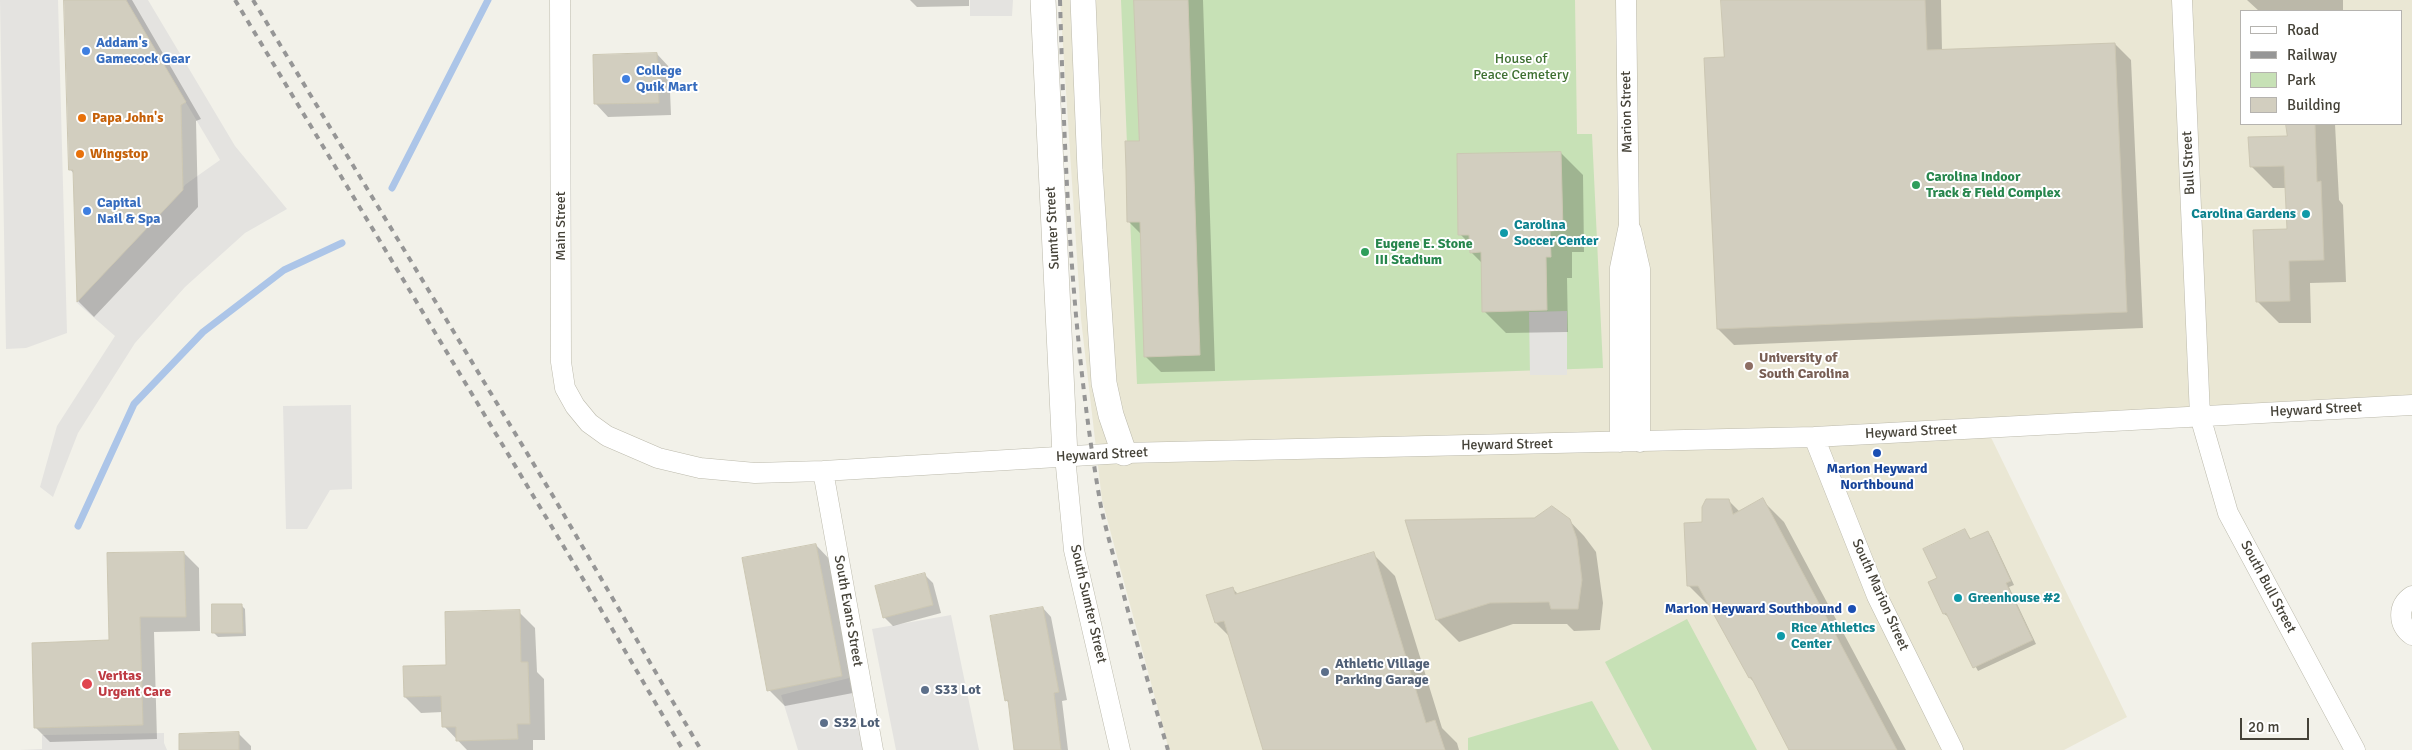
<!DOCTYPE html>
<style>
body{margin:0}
#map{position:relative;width:2412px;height:750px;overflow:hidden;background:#f2f1e9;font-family:Signika,sans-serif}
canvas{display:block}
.legend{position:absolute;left:2240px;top:10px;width:162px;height:115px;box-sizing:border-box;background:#fff;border:1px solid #b5b3af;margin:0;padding:6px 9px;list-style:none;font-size:15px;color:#454238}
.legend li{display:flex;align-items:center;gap:10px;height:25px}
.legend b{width:25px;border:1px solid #b5b3af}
.scale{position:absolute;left:2240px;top:718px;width:69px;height:22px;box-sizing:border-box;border:2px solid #454238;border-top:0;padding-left:6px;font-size:15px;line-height:18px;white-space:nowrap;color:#454238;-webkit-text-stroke:4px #fff;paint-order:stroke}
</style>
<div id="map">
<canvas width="2412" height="750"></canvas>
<ul class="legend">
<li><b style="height:6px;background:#fff"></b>Road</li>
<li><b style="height:6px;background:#969696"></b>Railway</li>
<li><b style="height:14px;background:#c7e1b6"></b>Park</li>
<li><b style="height:14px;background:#d2cebf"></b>Building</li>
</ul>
<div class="scale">20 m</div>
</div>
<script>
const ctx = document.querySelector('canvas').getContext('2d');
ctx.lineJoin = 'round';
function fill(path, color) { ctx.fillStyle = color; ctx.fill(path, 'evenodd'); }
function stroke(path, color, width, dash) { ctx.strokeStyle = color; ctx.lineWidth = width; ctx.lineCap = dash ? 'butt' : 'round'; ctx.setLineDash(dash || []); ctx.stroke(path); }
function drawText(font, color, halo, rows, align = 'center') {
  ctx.font = font + ' Signika,sans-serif'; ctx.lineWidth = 4; ctx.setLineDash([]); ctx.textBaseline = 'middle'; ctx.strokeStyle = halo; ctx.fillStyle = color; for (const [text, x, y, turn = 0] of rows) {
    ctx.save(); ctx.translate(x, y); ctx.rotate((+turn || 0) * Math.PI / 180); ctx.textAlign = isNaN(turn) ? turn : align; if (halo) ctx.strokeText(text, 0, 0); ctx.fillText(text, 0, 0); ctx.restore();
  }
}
const education = new Path2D(`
 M1060,0H2412V412L1984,423L2127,717L2064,750H1169L1102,500L1081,319ZM2241,11H2401V124H2241Z`);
const green = new Path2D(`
 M1121,0H1575L1577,134H1592L1603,368L1137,384Z
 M1687,619L1757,750H1652L1605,662Z
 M1592,701L1619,750H1468V738Z`);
const parking = new Path2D(`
 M0,0H58L67,333L26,348L6,349Z
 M125,0H148L235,146L287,209L245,233L185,287L135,343L78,433L53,497L40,487L57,426L115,336L76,302L186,184L220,160Z
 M970,0H1013L1012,16H970Z
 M1567,311V375H1530L1529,312Z
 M351,405L352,489L330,490L307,529H286L283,406Z
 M951,615L979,750H896L872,629Z
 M849,678L863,750H798L781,695Z
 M164,733V743L167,750H20L42,749V735Z`);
const shadow = new Path2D(`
 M65,0H132L201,119L196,121L198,207L94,317L78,301L74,174L70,169Z
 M910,0H969V6L917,7Z
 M1136,0H1203L1215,371L1161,372L1145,356L1141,234L1129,222L1140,142Z
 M1723,0H1941L1942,51L2115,44L2131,60L2143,328L1734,345L1718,329L1725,59Z
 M2247,0H2343V11H2259Z
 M657,54L669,67L671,115L608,117L596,104Z
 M2288,124H2335L2339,200L2343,205L2346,282L2310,283L2311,323H2279L2257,301L2288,231L2286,188H2273L2251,166L2288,137Z
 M1561,153L1583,175L1584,252H1572V278H1567L1568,332L1506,333L1484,311L1483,264L1471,252V245L1460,234Z
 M1728,500L1740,512L1762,500L1784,522L1906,750H1791L1755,683L1750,678L1710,607L1688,585L1704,524Z
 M1562,513L1584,536L1596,552L1603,603L1600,630L1574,631L1567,624H1513L1459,642L1437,620L1407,522L1535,520Z
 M1965,531L1971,539L1987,532L1991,536L2014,585L2009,587L2036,644L1978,671L1949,617L1944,614L1939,578Z
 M816,545L832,562L858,692L785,706L769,690Z
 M184,553L199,568L200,631L154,632L157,739L50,742L35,727Z
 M1373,554L1395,576L1442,728L1457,743L1459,750H1265L1230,637L1216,623L1208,596L1233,589L1238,594Z
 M924,574L933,583L941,613L893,626L884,617Z
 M241,605L245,609L246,636L218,637L214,633Z
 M1043,608L1051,617L1067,700L1062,701L1068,750H1015L1010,704L1006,700Z
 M519,612L535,628L537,672L544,679L545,740H533V750H467L444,726L443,712L421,713L405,697Z
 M239,734L251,746V750H197Z`);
const stream = new Path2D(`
 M392,188L488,0
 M78,526L134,404L203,332L284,270L342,243`);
const building = new Path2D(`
 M64,0H126L186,102L181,105L183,190L77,302L73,170H69Z
 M1134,0H1188L1200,355L1144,357L1140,222H1127L1126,169L1125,141H1139Z
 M1721,0H1925L1927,50L2115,43L2127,312L1717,329L1704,58L1724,57Z
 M657,53L659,103L594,104L593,55Z
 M2286,124H2315L2317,182L2321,181L2324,260L2289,261L2290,301L2256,302L2253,230L2287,229L2284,166L2250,167L2248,137L2287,136Z
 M1561,152L1563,230L1550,231L1551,257H1546L1547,310L1482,312L1481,252L1470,253L1469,235H1458L1457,154Z
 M1763,498L1897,750H1789L1751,677L1749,678L1698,586H1687L1684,523L1702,522V507L1706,499H1729L1733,514Z
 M1552,506L1570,519L1577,539L1582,580L1578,609H1551L1549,602L1490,603L1436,620L1405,520L1534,518Z
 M1965,529L1970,539L1988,531L2011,581L2006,583L2033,640L1973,668L1946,613L1943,614L1928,582L1937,578L1923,549Z
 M816,544L842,676L767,691L742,558Z
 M184,552L186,617H140L143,725L34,728L32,643L109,640L107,553Z
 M1374,552L1426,723L1435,720L1445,750H1263L1224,621L1215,623L1206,595L1233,587L1235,594Z
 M925,573L933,605L883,618L875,586Z
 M212,604H242L243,633H212Z
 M1043,607L1059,692L1054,693L1061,750H1014L1008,700L1005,701L990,616Z
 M520,610L521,662H528L530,724H517L518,739L456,741V727H442L441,696L404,697L403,666L446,665L445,612Z
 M239,732V750H179V734Z`);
const minor = new Path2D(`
 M560,0L561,362L565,388L575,406L589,423L607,436L658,458L700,468L755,473L823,471L1124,453L1814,437L2412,405
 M2182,0L2200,416L2228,513L2355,750
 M1631,230L1640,269V442
 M1814,437L1877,596L1953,750
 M1620,442V268L1629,225L1626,0
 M1065,456L1074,550L1120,750
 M823,471L873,750
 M2412,596C2397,606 2398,625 2412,635`);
const tertiary = new Path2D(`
 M1043,0L1065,456
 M1083,0L1090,170L1104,383L1111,415L1124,453`);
const rail = new Path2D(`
 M235,0L576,567L683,750
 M253,0L553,496L701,750
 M1060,0C1065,171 1071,337 1101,507C1106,530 1113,554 1119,577C1134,635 1151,692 1168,750`);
const markers = [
 [86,51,5,"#3f7fe0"],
 [626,79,5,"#3f7fe0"],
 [82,118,5,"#e8710a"],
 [80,154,5,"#e8710a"],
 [1916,185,5,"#2e9e5b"],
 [87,211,5,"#3f7fe0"],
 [2306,214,5,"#0f9aa8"],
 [1504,233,5,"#0f9aa8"],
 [1365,252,5,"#2e9e5b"],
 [1749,366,5,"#8d6e63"],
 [1877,453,5,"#1a4fb4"],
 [1958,598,5,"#0f9aa8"],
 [1852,609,5,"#1a4fb4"],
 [1781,636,5,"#0f9aa8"],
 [1325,672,5,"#5c6f8a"],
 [87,684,6,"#e0444e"],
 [925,690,5,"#5c6f8a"],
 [824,723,5,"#5c6f8a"]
];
const shopNames = [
 ["Addam's",96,43],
 ["Gamecock Gear",96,59],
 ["College",636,71],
 ["Quik Mart",636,87],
 ["Capital",97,203],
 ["Nail & Spa",97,219]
];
const parkNames = [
 ["House of",1521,59],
 ["Peace Cemetery",1521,75]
];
const streetNames = [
 ["Marion Street",1627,112,-91],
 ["Bull Street",2189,163,-93],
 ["Main Street",561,226,-90],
 ["Sumter Street",1053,228,-93],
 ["Heyward Street",2316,410,-3],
 ["Heyward Street",1911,432,-3],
 ["Heyward Street",1507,445,-1],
 ["Heyward Street",1102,455,-3],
 ["South Bull Street",2268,587,62],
 ["South Marion Street",1880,595,66],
 ["South Sumter Street",1088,604,77],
 ["South Evans Street",848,611,80]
];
const foodNames = [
 ["Papa John's",92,118],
 ["Wingstop",90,154]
];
const leisureNames = [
 ["Carolina Indoor",1926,177],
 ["Track & Field Complex",1926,193],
 ["Eugene E. Stone",1375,244],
 ["III Stadium",1375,260]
];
const cultureNames = [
 ["Carolina Gardens",2296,214,"right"],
 ["Carolina",1514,225],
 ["Soccer Center",1514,241],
 ["Greenhouse #2",1968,598],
 ["Rice Athletics",1791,628],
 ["Center",1791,644]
];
const educationNames = [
 ["University of",1759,358],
 ["South Carolina",1759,374]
];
const transitNames = [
 ["Marion Heyward",1877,469],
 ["Northbound",1877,485],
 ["Marion Heyward Southbound",1842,609,"right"]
];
const serviceNames = [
 ["Athletic Village",1335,664],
 ["Parking Garage",1335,680],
 ["S33 Lot",935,690],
 ["S32 Lot",834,723]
];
const healthNames = [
 ["Veritas",98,676],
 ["Urgent Care",98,692]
];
fill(education, '#eae7d4');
fill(green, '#c7e1b6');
fill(parking, '#e4e3e0');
fill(shadow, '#0003');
stroke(stream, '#acc5e8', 7);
fill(building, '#d2cebf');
stroke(building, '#ccc7b3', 1);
stroke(minor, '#bcbaac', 21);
stroke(tertiary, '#bcbaac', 26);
stroke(minor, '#fff', 20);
stroke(tertiary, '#fff', 25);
stroke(rail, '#969696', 4, [6, 6]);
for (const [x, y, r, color] of markers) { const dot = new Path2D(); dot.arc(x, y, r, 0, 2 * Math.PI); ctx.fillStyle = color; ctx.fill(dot); stroke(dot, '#fff', 2); }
drawText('bold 14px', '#366cbe', '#fff', shopNames, 'left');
drawText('14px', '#3f7032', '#fff', parkNames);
drawText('14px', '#454238', '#fff', streetNames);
drawText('bold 14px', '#c56008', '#fff', foodNames, 'left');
drawText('bold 14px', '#27864d', '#fff', leisureNames, 'left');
drawText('bold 14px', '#0d838f', '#fff', cultureNames, 'left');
drawText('bold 14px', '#785e54', '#fff', educationNames, 'left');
drawText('bold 14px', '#164399', '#fff', transitNames);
drawText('bold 14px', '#4e5e75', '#fff', serviceNames, 'left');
drawText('bold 14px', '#be3a42', '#fff', healthNames, 'left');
</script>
